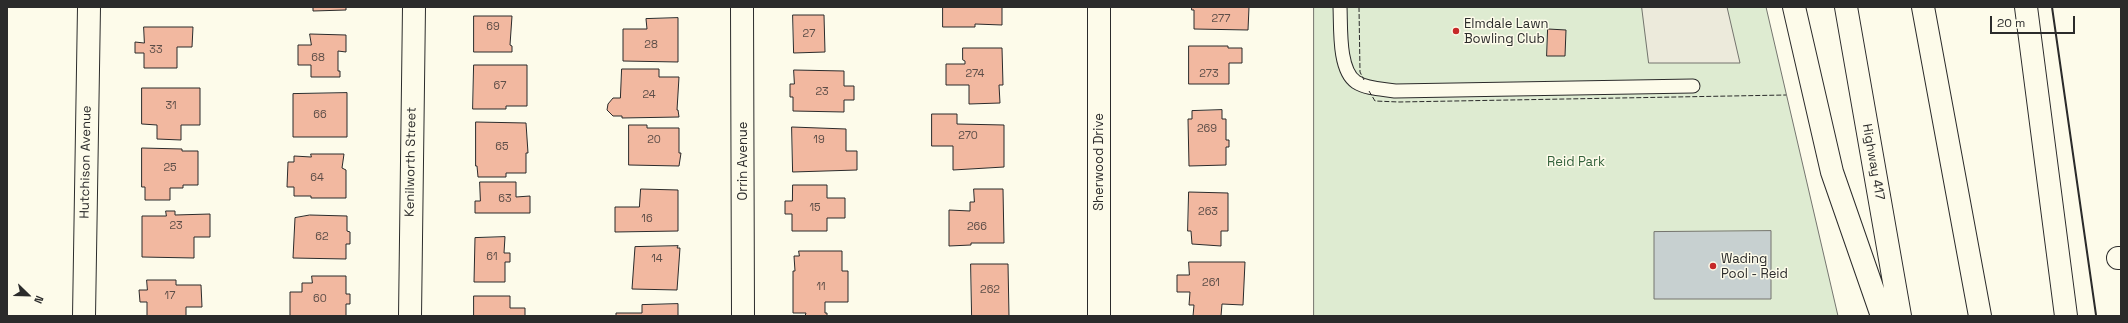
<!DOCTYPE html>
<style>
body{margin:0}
#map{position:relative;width:2128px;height:323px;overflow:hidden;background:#fdfbea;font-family:"Space Grotesk",sans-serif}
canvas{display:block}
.frame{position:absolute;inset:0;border:8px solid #2b2b2b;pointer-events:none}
.north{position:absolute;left:8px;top:275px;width:40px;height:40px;-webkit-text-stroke:3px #fdfbea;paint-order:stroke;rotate:113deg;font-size:11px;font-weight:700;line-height:16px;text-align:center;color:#2b2b2b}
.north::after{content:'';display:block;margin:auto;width:14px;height:18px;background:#2b2b2b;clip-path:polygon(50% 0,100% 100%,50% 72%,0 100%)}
.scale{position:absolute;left:1990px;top:16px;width:85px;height:18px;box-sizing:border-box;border:2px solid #2b2b2b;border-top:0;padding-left:5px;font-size:12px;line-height:14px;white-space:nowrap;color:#2b2b2b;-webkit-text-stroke:3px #fdfbea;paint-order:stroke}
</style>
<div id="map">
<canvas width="2128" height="323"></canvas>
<div class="frame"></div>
<div class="north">N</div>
<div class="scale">20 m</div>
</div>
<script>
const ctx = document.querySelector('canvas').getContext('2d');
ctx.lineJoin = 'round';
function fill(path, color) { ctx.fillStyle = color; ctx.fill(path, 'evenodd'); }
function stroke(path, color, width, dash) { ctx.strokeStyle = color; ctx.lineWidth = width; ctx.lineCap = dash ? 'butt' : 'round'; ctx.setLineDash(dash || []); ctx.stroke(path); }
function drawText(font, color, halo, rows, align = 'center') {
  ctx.font = font + ' "Space Grotesk",sans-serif'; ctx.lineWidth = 3; ctx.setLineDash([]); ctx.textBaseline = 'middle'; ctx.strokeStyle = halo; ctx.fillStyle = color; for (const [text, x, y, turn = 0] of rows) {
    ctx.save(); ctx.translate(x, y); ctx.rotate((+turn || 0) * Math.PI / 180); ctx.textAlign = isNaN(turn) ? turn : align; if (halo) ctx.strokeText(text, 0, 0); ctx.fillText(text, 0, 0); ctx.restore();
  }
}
const green = new Path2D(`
 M1314,7H1766L1838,316H1314Z`);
const parking = new Path2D(`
 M1642,7H1727L1740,63H1649Z`);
const water = new Path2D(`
 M1771,231V299H1654V232Z`);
const building = new Path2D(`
 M300,7H346V10L313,11V8Z
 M943,7H1002V25L975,24V27H943Z
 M1192,7H1249L1248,30L1194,29V10H1192Z
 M793,15H824L825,52L794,53Z
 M474,16H512L510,45L512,46V52H474Z
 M678,18V62L623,61V29H647L646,19Z
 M144,27H193L192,47H177V68H144V53H135V42L144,43Z
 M1548,29L1566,30L1565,56H1547Z
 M310,34L346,35V52L338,51V71H340V77H311V65H298V45H311Z
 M1189,46H1228V48H1242V63H1229V84H1189Z
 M963,48H1002L1003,85H999L1000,103L969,104V85H946V64H965V61L963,60Z
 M474,65H527V106H506V109H473Z
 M622,69H659V77H679L677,110H678L679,117L622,118V116H613L607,110L608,104L613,98H620Z
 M794,70L844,71V86H854V100H844V112L793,111V97H790V84H794Z
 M142,88H200V125H181V140L157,139V125L142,124Z
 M347,93V137H293V94Z
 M1222,110V119H1226V140H1229V147H1226V165L1189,166L1188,119H1192V111Z
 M932,114H957V124L1004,125V167L953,170V146H932Z
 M476,122L526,123L528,153H526V173H506V177H478L477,166H476Z
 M629,125H647V128H679V153H681L679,166L629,165Z
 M792,127L846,129V151H857V170L793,172Z
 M142,148L182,149V151H198V185H183V188H170V200H145V187H142Z
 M311,154H344L342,168L346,170V198H311V196H294V187H287L288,162H294V156L311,157Z
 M480,182H516V197L530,196V213H475V201H480Z
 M793,185H827V198H845V218H827V231H792V214H785V201H792Z
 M641,189L678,190V231L615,232V207H639Z
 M974,189H1003L1004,243H971V245L949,246V210L970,211V202H974Z
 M1189,192L1228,193V231H1221V246L1192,244L1191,231H1188Z
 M166,211H175V215L210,214V237H194V258L142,257V216H166Z
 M310,215L347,216V231L350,232V244H346V259L293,258L295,218Z
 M505,237L504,253H510V262H505V282H474L475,238Z
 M678,246L677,248H680L677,290L632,289L635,247Z
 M799,251H842V271H848V302H825V313H827V316H805L806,313H793V271H795L794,256H799Z
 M1189,262H1245L1243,305L1222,304L1221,316H1193L1194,305H1189L1190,292H1177V275H1189Z
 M971,264H1008L1009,316H972Z
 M312,276H346V294H350V304H346V316H290V292H302V283H312Z
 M147,280H176V285H201L202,307H186V316H147V302H140L139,290H147Z
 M474,296H510V308H525V316H474Z
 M678,304V316H616V313H642V305Z`);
const lane = new Path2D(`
 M1340,7C1341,26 1338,70 1356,82C1367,89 1383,89 1395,91L1693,86`);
const street = new Path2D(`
 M742,7L743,316
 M2118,258H2121
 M84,316L89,7
 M410,316L414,7`);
const secondary = new Path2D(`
 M1099,316V7`);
const highway = new Path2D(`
 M1794,7L1832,172L1882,316
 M1846,7L1900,316
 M1923,7L1980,316
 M2026,7L2066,316`);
const fence = new Path2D(`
 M1359,7L1360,72L1364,80
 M1369,91L1375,101L1399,102L1786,95`);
const wall = new Path2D(`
 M2052,7L2096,315`);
const markers = [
 [1456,31,4,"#c62828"],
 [1713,266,4,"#c62828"]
];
const numberNames = [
 ["277",1221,19],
 ["69",493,27],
 ["27",809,34],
 ["28",651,45],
 ["33",156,50],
 ["68",318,58],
 ["274",975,74],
 ["273",1209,74],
 ["67",500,86],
 ["23",822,92],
 ["24",649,95],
 ["31",171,106],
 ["66",320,115],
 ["269",1207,129],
 ["270",968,136],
 ["20",654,140],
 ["19",819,140],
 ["65",502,147],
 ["25",170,168],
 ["64",317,178],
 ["63",505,199],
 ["15",815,208],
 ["263",1208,212],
 ["16",647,219],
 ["23",176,226],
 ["266",977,227],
 ["62",322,237],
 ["61",492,257],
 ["14",657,259],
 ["261",1211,283],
 ["11",821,287],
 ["262",990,290],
 ["17",170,296],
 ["60",320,299]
];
const poiNames = [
 ["Elmdale Lawn",1464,24],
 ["Bowling Club",1464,39],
 ["Wading",1721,259],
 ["Pool - Reid",1721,274]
];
const streetNames = [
 ["Orrin Avenue",743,161,-90],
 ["Hutchison Avenue",86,162,-89],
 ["Kenilworth Street",411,162,-89],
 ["Sherwood Drive",1099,162,-90],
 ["Highway 417",1873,162,80]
];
const parkNames = [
 ["Reid Park",1576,162]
];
fill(green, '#deebd1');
stroke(green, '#74746e', 1);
fill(parking, '#eceadb');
stroke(parking, '#74746e', 1);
fill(water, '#c7d0d0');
stroke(water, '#74746e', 1);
fill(building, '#f2b8a0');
stroke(building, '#2b2b2b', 1);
stroke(lane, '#2b2b2b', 15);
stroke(street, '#2b2b2b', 24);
stroke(secondary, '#2b2b2b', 24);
stroke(highway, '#2b2b2b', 24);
stroke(lane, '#fdfbea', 13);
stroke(street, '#fdfbea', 22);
stroke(secondary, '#fdfbea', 22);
stroke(highway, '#fdfbea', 22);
stroke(fence, '#2b2b2b', 1, [5, 2]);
stroke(wall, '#2b2b2b', 2);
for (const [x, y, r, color] of markers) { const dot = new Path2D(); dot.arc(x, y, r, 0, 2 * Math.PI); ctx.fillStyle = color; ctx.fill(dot); stroke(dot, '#fdfbea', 1.5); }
drawText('11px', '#5d4e48', null, numberNames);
drawText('13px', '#2b2b2b', '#fdfbea', poiNames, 'left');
drawText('13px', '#2b2b2b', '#fdfbea', streetNames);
drawText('13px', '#34623c', '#fdfbea', parkNames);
</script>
